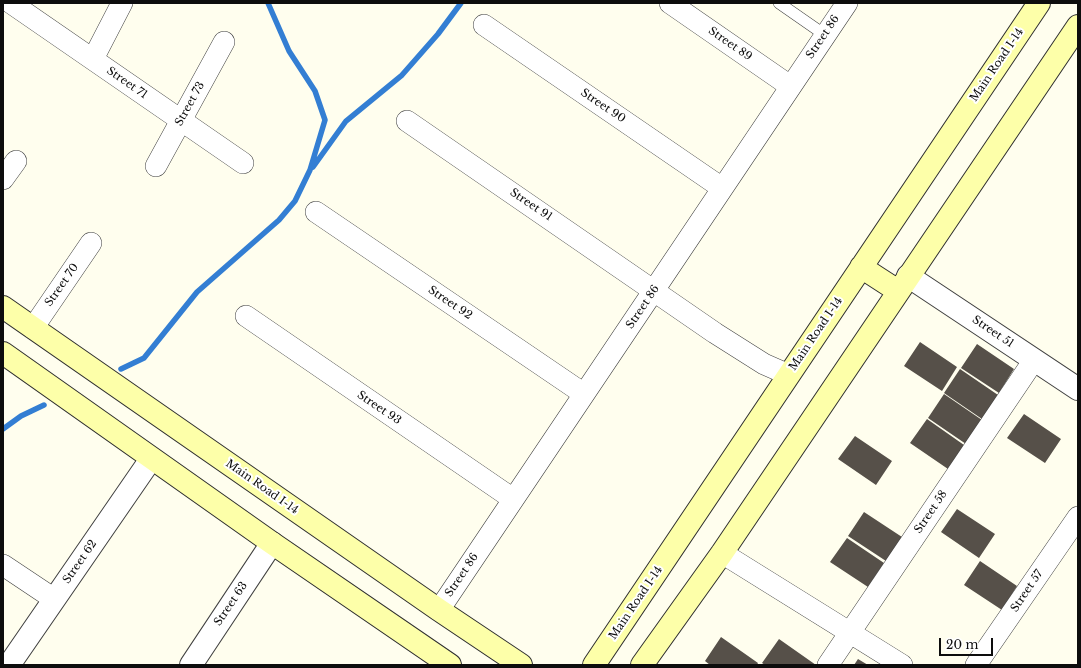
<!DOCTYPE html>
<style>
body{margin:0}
#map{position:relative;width:1081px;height:668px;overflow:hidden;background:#fffeee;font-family:"Libre Baskerville",serif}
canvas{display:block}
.frame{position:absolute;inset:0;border:4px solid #0d0d0d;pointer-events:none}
.scale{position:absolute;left:939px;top:638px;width:54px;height:18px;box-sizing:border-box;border:2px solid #0d0d0d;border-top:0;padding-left:5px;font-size:12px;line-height:14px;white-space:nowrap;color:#0d0d0d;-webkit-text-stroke:3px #fff;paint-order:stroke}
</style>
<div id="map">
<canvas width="1081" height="668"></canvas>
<div class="frame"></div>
<div class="scale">20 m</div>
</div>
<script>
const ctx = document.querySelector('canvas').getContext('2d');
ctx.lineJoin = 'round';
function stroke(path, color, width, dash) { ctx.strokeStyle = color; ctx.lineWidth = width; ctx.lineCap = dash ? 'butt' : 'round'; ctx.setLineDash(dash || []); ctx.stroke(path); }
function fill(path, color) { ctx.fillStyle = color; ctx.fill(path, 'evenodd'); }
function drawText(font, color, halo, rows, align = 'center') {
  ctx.font = font + ' "Libre Baskerville",serif'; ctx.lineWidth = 4; ctx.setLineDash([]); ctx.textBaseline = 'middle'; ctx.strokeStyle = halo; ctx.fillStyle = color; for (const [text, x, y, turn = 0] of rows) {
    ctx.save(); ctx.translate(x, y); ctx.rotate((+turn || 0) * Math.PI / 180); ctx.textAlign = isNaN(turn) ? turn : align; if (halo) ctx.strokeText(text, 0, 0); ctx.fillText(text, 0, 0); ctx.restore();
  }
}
const stream = new Path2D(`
 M313,167L346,121L402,75L438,34L461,3
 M121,369L144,358L197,292L279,220L295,201L310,170L325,120L315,91L289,51L268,3
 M3,429L21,416L44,405`);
const building = new Path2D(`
 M920,342L957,367L942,391L904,366Z
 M977,344L1014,369L999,393L961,368Z
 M960,369L998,395L982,419L944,393Z
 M944,394L982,420L966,444L928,418Z
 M1024,414L1061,439L1045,463L1007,438Z
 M927,419L964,445L948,469L910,443Z
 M855,436L892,461L876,485L838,459Z
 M957,509L995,534L979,558L941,532Z
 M864,512L902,537L886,561L848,536Z
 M847,538L884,563L868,587L830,562Z
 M980,561L1017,586L1002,610L964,585Z
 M721,637L758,663L757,665H710L705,661Z
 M779,639L816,665H765L762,663Z
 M858,659L868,665H854Z`);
const service = new Path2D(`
 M779,3L825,35`);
const minor = new Path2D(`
 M11,3L243,163
 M670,3L790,86
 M484,25L722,188
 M93,59L122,3
 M407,121L715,333L764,364L789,375
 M156,166L224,42
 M3,179L16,161
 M316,212L584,394
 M246,316L513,499
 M33,328L91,243
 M722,553L902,665
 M3,565L54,599
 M439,610L847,3
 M828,665L1034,360
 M976,665L1078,517`);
const tertiary = new Path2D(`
 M908,276L1078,389
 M9,665L151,459
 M191,665L272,543`);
const secondary = new Path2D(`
 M861,267L898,291
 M3,307L439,610L521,665
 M3,353L272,543L450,665
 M594,665L1039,3
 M642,665L722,553L1078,26`);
const streetNames = [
 ["Street 86",823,37,-56],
 ["Street 89",730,44,35],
 ["Main Road I-14",997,65,-56],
 ["Street 71",127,83,35],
 ["Street 73",190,104,-61],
 ["Street 90",603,106,34],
 ["Street 91",531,205,34],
 ["Street 70",62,285,-55],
 ["Street 92",450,303,34],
 ["Street 86",643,307,-56],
 ["Street 51",993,332,34],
 ["Main Road I-14",816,334,-56],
 ["Street 93",379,408,34],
 ["Main Road I-14",262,487,35],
 ["Street 58",931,512,-56],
 ["Street 62",80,562,-55],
 ["Street 86",462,575,-56],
 ["Street 57",1027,591,-56],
 ["Main Road I-14",636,603,-56],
 ["Street 63",231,604,-56]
];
stroke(stream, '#337ed3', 5.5);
fill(building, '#565049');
stroke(service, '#404040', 12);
stroke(minor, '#404040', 22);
stroke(tertiary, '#404040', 24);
stroke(secondary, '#2f2f2f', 24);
stroke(service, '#fff', 11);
stroke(minor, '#fff', 21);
stroke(tertiary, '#fff', 22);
stroke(secondary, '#fdffa9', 22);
drawText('11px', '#0d0d0d', '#fff', streetNames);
</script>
